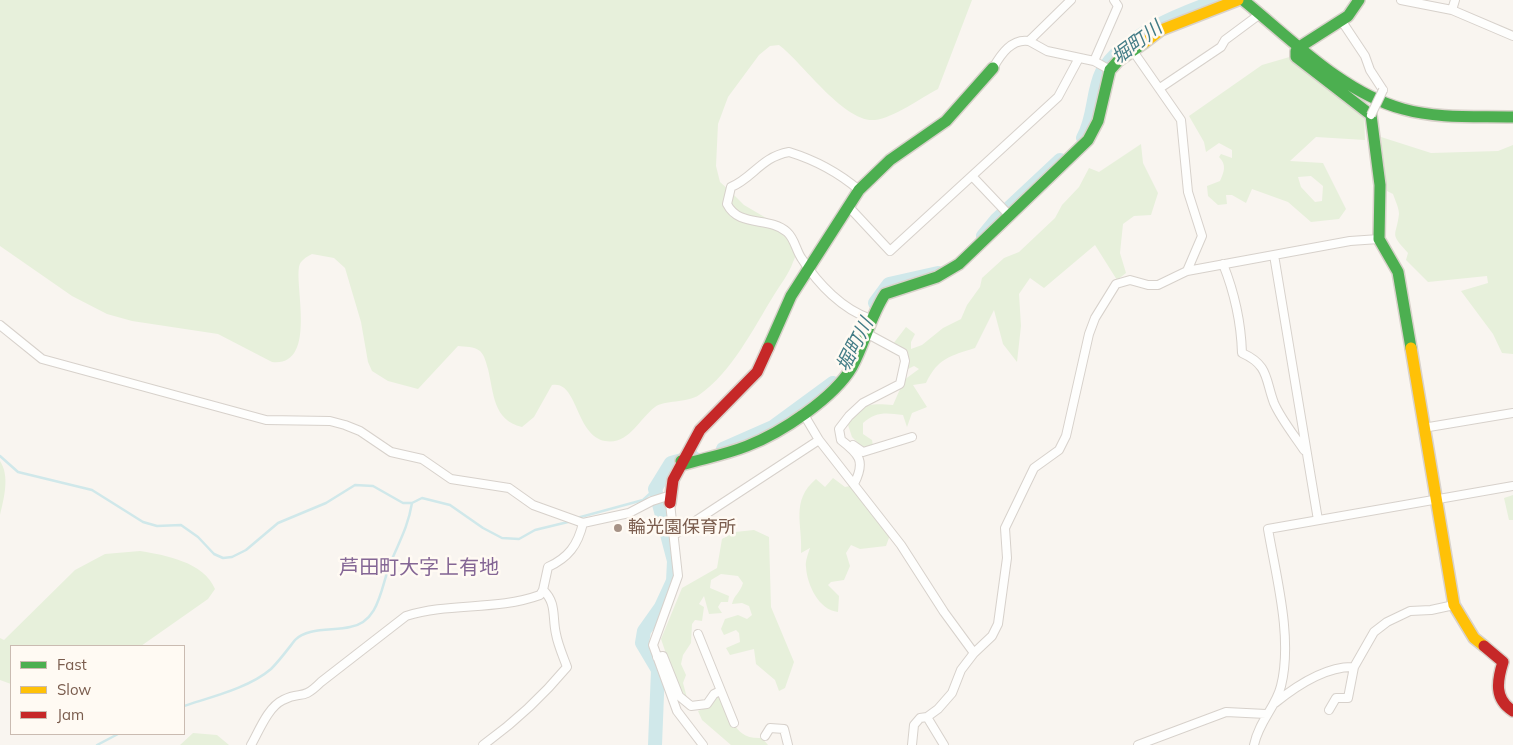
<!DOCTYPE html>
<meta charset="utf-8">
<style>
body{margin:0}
#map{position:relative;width:1513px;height:745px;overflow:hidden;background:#f9f5f0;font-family:Mulish,sans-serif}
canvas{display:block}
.legend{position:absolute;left:10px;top:645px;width:175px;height:90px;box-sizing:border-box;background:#fffaf3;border:1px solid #cabbb1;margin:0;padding:6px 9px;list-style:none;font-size:15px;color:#7a5c4d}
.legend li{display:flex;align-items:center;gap:10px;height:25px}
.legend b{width:25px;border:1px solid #cabbb1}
</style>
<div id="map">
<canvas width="1513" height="745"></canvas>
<ul class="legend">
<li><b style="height:6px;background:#4caf50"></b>Fast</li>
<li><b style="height:6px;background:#ffc107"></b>Slow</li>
<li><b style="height:6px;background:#c62828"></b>Jam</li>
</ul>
</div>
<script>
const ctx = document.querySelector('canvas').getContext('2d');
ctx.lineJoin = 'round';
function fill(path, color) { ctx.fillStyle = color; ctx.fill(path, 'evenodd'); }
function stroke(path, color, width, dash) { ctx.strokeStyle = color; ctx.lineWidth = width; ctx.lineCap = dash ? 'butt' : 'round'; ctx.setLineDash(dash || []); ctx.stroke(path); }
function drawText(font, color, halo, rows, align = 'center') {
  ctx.font = font + ' Mulish,"Noto Sans JP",sans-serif'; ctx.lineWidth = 5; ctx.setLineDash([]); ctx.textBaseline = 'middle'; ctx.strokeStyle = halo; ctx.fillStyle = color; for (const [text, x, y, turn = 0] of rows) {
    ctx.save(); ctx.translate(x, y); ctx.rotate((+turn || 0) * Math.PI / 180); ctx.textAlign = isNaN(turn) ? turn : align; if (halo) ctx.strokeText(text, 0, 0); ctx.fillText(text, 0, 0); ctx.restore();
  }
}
const green = new Path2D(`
 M0,0H972L938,89C921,98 893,118 875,120C844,123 802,62 779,45L770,46L759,55L728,97L718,124L716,166L720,182L730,191L744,205L790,232L798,244C796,250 796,257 793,262C789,274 780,285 774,295C753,329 732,372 699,395C687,403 664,400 655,407C638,420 629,445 605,441C575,435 578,380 552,385L534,417L522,427C493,420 494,394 488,369C486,363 485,356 480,351C474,346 465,347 458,346L418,389L388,381L372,371L368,362L361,322L345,268L334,258L312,254C306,257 300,261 299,267C295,289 317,367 272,362L218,334L132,321L107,314L72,296L0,246Z
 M1293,56L1364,116L1365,140L1316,137L1290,161L1323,163L1346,209L1339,219L1311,222L1288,202L1252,189L1246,203L1232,195H1226L1227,204L1218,205L1208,196L1207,186L1220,181C1224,172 1227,165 1219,157L1221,154L1232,158V150L1219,143L1206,152L1204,142L1189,116L1262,65ZM1311,176L1323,186L1322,201L1315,202L1301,187L1298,177Z
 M1381,137L1431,153L1498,151L1513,145V354L1502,353L1493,334L1461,291L1488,283L1487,276L1428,282L1406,260L1408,253C1389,232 1396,238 1399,214C1399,208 1395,200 1393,194L1387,191Z
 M1141,144L1143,163L1158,193L1151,215L1134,216L1123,224L1120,253L1126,273L1117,280L1095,245L1044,288L1030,278L1019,294L1021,326L1017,362L1003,344L994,310L975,348C950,356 938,358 926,383L913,385L927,407L912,413L907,427L903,415C887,413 876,411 863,423V434L872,440L873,446L862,447L852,437L848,425C858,403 871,403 893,405L904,380L919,369L914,366L906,370L908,360L907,352L893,344L906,327L915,334L911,342V349L922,345L943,328L961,319L967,305L980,287L982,278L1004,258L1019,252L1055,218L1062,205L1079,187L1089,168L1099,172Z
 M0,461C10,476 4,498 0,515Z
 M833,478L845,487L850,486L890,535L886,546L860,549L851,545L846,553L850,566L844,580L831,582L828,585L839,596L838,612C819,610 807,585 806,567C805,562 808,554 810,548L801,553C803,525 790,501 816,479L825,487Z
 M1513,495V520H1509L1504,498Z
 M754,530L769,537L771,607L794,662L785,688L779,691L775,680L756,664L754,649L730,655L726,648L740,642L739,633L736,630L724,635L721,629L725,619L738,615L747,619L752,615L749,606L742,603L732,604C734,595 740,593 743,583L738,576L721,574L711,580L710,588L729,596L728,602H721L718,607L722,613L709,614L704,596L699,604L704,607L702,621L695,620L692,624L691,643L683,655L681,664L686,675L683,683L687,698L676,683L661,639L682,588L717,568L722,539L735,532Z
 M140,551C165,555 204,562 215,589L208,599L141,646H11V684L0,680V638L4,640L75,570L105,554Z
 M717,695C733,711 730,740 762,738L768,745H731L702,720L698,711L710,706Z
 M193,733L217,735L229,745H180Z`);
const stream = new Path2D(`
 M0,456L18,472L92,490L143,522L157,526L181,525L198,537L214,554L223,558L232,557L246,550L278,523L326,503L355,485L373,486L403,503H412L422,498L450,505L483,528L502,538L519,539L535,530L572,521
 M577,518L643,500L655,489
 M184,706C211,697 249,688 271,669C280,660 288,649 295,640C307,627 334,631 350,627C380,622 381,586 390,564C399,542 408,527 412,503
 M97,745L118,734`);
const river = new Path2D(`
 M1083,138C1095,117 1092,92 1102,72C1122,36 1182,13 1219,0
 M983,236L997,219L1060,160
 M875,303L889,284L938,273
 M723,449L773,427L833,383
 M655,745L658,670L642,643L644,631L661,607L673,581L674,561L655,489L671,463L693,457`);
const street = new Path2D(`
 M1401,0L1452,10L1513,36
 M1452,10L1455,0
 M1341,20L1365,56L1370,70L1383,90
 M1029,41L1047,51L1094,61L1110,70
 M1133,51L1181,120L1188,192L1202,236L1187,271
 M1094,61L1118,6L1114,0
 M993,68C1001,54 1012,38 1029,41L1071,0
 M1160,88L1221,47L1225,40L1260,14
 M972,176L1009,215
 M859,190C839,173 815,160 789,152C761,157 753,178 731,187L727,204C739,228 769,216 787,232C795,239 796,251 802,259C818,284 843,310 871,319
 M848,206L890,251L1058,97L1079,58
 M1274,255L1318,520
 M1223,264C1235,294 1241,321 1242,353C1269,365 1265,379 1274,403C1281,419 1294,435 1304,450L1306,449
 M0,325L42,359L266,420L330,421L345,425L360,431L391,452L422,459L451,479L509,488L533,505L583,523L629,513L652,501L671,495
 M803,413L819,440L901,545L944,612L974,653
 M1423,428L1513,413
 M853,445L863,452L912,437
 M854,484C866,461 859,454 841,440L839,429L849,416L863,403L900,384L905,361L903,353L866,333
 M670,503L678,576L653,645L677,711L703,745
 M674,535L819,440
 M698,634L734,723
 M657,657L663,656L679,696L691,706L707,704L714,694L720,691
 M1275,703C1296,686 1326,666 1354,667L1374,632L1387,622L1410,611L1431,610L1454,605
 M1329,710L1336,698H1348L1354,667
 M927,717L938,709L952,693L961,670L974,653L992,636L998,624L1007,558L1005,528L1034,468L1059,450L1066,436L1089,334L1095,318L1116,284L1130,280L1148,285H1158L1187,271L1350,241L1379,239
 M765,736L770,728L784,729L788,745
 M251,745C259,731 268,707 283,700C302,690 301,702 321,682L406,616C450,602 496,611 540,595L543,590L548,567C568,558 578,545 583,523
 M483,745C515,722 542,697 567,667C563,656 558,645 556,634C552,617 557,603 543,590
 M912,745L914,725L920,718L927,717L944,745
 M1138,745L1226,712L1266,714
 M1254,745C1259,721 1276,707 1281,686C1293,638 1276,576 1268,529L1513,486`);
const fast = new Path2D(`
 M1243,0C1290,38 1343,93 1403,109C1438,119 1477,116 1513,117
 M1359,0L1348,16L1301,46L1296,51V57L1371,115L1380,185L1379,239L1398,272L1411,348
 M768,348L791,296L859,190L890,160L946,121L993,68
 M681,461L685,464C706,458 727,454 747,446C781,433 834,398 852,367C865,343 870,317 885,294L937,277L959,264L1088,140L1098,121L1110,70L1118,61L1144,43`);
const slow = new Path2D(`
 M1144,43L1161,30L1238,0
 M1411,348L1454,605L1474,638L1484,646`);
const jam = new Path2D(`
 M670,503L673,480L700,430L757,372L768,348
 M1484,646L1503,662C1497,681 1494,699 1513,711`);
const streetBridge = new Path2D(`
 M1371,115L1383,90`);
const markers = [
 [618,528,5,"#a69286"]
];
const poiNames = [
 ["輪光園保育所",628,528]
];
const waterNames = [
 ["堀町川",1137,43,-37],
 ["堀町川",855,345,-63]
];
const quarterNames = [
 ["芦田町大字上有地",419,568]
];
fill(green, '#e7f0db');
stroke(stream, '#d0e8ea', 2.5);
stroke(river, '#d0e8ea', 14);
stroke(street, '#d7d1cb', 10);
stroke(fast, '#d9d2cb', 14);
stroke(slow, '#d9d2cb', 14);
stroke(jam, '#d9d2cb', 14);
stroke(street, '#fefefd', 8);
stroke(fast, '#4caf50', 11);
stroke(slow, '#ffc107', 11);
stroke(jam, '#c62828', 11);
stroke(streetBridge, '#d7d1cb', 10, []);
stroke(streetBridge, '#fefefd', 8);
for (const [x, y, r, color] of markers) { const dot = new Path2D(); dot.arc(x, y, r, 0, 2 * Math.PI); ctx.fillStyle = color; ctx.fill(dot); stroke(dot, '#fffaf3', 2); }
drawText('18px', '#7a5c4d', '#fffaf3', poiNames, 'left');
drawText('italic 19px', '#437c86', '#fffaf3', waterNames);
drawText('20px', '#846695', '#fffaf3', quarterNames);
</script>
